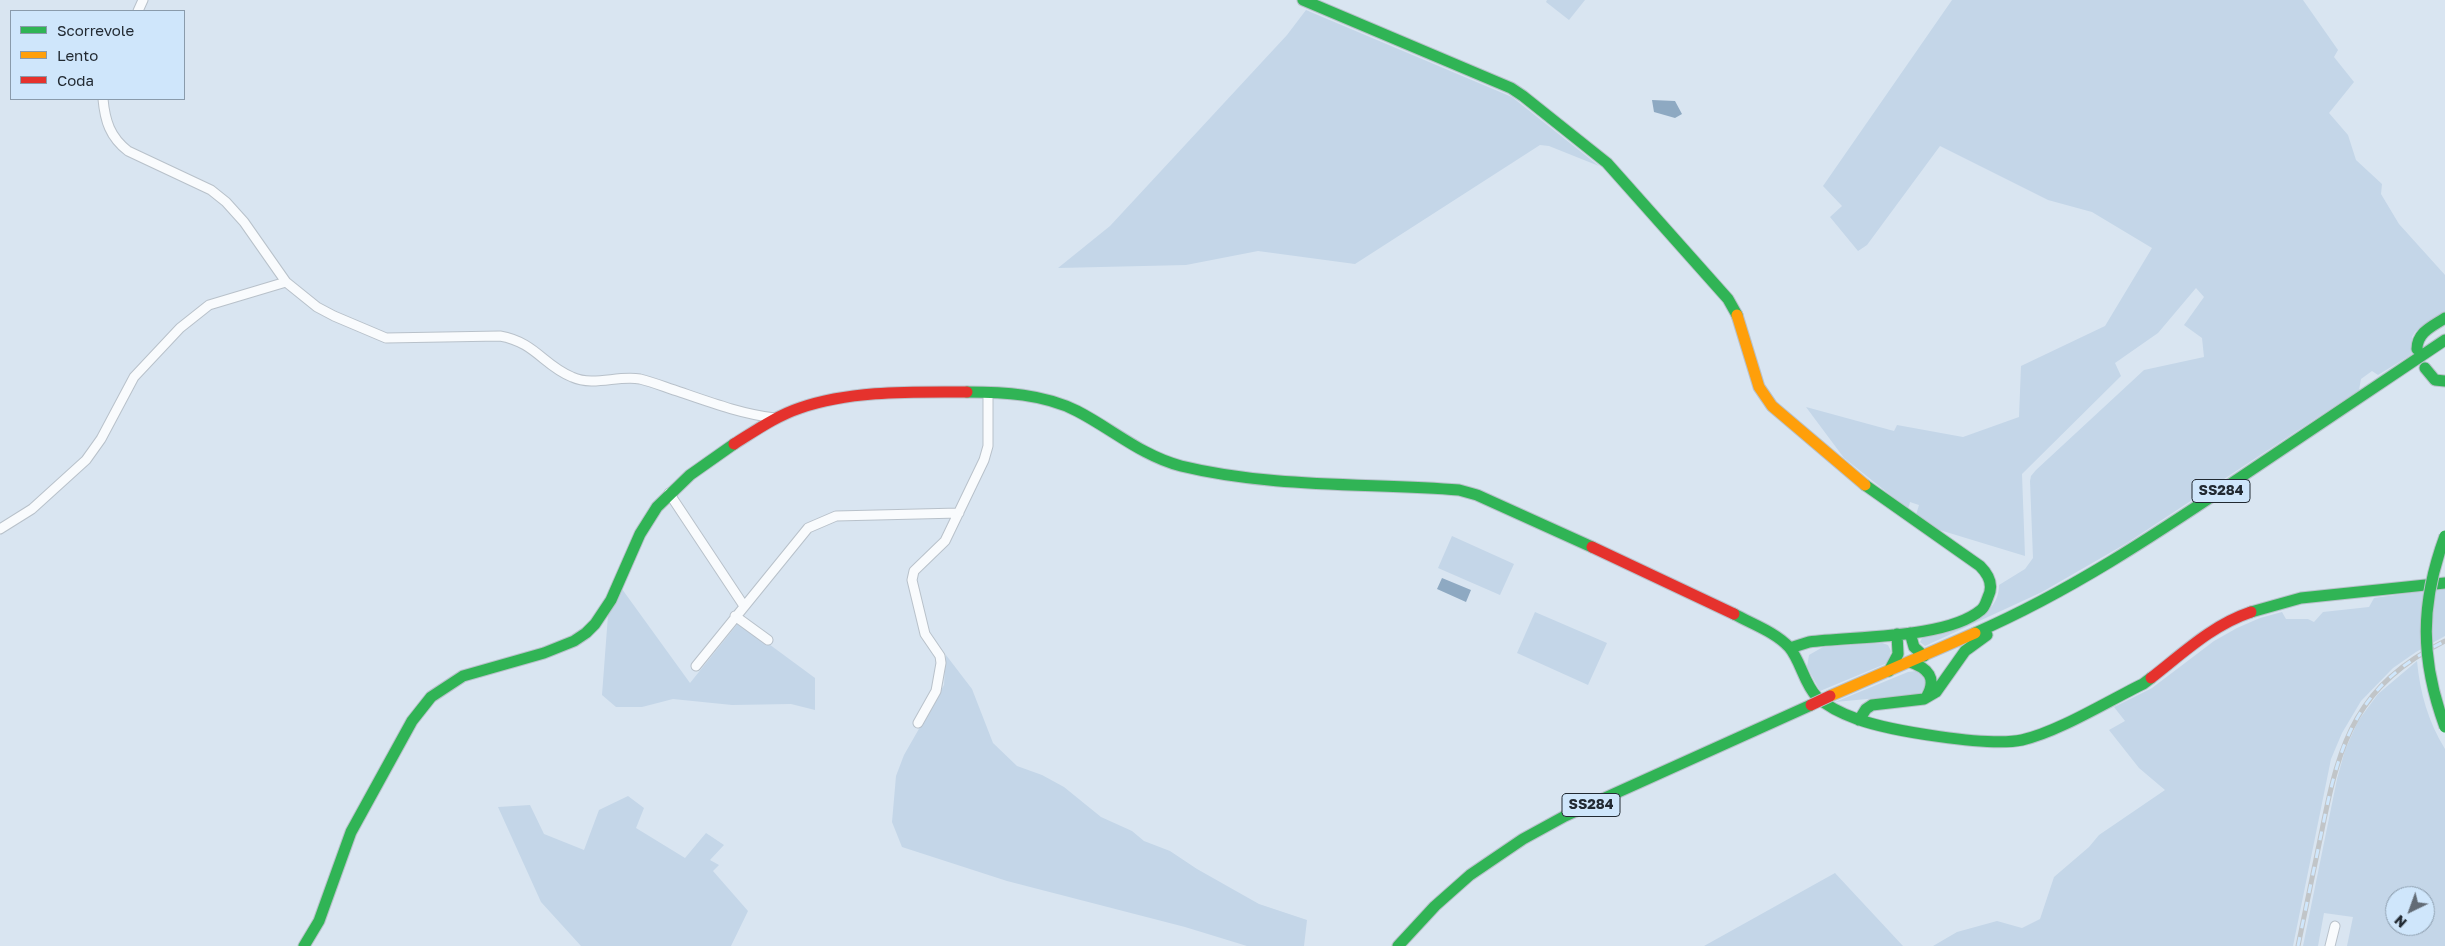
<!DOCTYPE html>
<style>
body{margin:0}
#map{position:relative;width:2445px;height:946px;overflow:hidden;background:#d9e5f1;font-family:"Golos Text",sans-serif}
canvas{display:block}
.legend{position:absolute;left:10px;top:10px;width:175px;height:90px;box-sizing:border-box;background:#cfe6fb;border:1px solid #8a9bab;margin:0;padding:6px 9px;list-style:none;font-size:15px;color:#222a32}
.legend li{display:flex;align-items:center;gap:10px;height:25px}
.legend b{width:25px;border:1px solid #8a9bab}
.north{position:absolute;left:2385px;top:886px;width:50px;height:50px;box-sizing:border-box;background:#cfe6fb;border:1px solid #8a9bab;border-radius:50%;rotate:222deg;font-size:14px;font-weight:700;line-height:20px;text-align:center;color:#222a32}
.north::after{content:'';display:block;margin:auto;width:18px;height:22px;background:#626b75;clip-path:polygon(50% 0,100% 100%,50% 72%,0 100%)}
</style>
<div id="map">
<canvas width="2445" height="946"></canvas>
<ul class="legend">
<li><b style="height:6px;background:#30b455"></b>Scorrevole</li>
<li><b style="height:6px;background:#ff9f0a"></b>Lento</li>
<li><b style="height:6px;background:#e5322d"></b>Coda</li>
</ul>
<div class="north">N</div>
</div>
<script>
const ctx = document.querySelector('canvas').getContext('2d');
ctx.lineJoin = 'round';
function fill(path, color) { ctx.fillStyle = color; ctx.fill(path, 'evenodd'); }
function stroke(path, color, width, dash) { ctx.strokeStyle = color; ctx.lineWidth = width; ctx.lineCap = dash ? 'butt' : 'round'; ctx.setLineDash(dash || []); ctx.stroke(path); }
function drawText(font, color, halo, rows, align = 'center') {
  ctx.font = font + ' "Golos Text",sans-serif'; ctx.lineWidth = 4.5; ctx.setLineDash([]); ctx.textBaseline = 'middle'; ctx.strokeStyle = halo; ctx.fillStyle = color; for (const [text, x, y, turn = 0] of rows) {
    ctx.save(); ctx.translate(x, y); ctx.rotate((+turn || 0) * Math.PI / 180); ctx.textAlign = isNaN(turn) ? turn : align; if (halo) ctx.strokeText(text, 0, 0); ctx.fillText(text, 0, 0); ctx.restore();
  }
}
const green = new Path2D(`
 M1547,0H1585L1569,20L1546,2Z
 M1952,0H2303L2338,50L2334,57L2354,82L2329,113L2348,135L2356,160L2382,184L2381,194L2399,224L2445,275V312L2415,332L2412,337L2414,353L2378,375L2372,371L2361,379L2359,390L2127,543L2042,592L1925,646L1920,642L1923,636C1951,626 1999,622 1999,585L2025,569L2033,558L2030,481L2031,476L2036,470L2144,370L2204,357L2202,338L2184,325L2204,297L2196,288L2158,333L2115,363L2121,376L2022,474L2025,556L1933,528L1916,515L1919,505L1910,502L1908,509L1844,458L1806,407L1894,431L1897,425L1963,437L2019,417L2021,366L2105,326L2152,248L2092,212L2048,200L1940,146L1867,245L1858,251L1830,217L1842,206L1823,186Z
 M1306,10L1512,97L1599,166L1549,146L1540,145L1355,264L1258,251L1186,265L1058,268L1110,226L1287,35Z
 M1452,536L1514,564L1500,595L1438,568Z
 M2445,588V636L2416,652L2393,668L2361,701L2342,733L2331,759L2293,946H1933L1957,932L1997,921L2022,928L2040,919L2054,877L2089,847L2099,835L2165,790L2139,768L2109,730L2125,721L2114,707L2152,688L2214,641L2237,628L2260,618L2282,612L2286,619H2308L2314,622L2323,612L2369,607L2374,598Z
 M622,589L690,683L739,622L815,678V710L791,704L732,705L673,699L642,707H616L602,695L608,615Z
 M1535,612L1607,643L1588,685L1517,653Z
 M1882,643L1888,645L1891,651L1888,661L1885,664L1820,691L1807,667L1809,655L1823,647Z
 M946,655L972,689L993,743L1017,766L1042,775L1064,787L1101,817L1132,831L1144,841L1170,851L1197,869L1259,904L1307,920L1304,946H1247L1185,927L1007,881L902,847L892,822L896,776L904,755L944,685Z
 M2417,661C2420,693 2428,721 2445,749V946H2347L2353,917L2324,913L2318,946H2303L2337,779L2345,750L2358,721L2378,694ZM2395,896H2425V926H2395Z
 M1916,671L1923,673L1929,682L1920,694L1835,702L1908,672Z
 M628,796L644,808L636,828L685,858L706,833L724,845L710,860L719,865L713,871L748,911L731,946H581L541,902L498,807L530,805L544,834L584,850L599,810Z
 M1835,873L1903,946H1704Z`);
const water = new Path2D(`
 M1652,100L1675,101L1682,114L1675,118L1654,112Z
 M1442,578L1471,590L1466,602L1437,589Z`);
const street = new Path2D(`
 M138,11L143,0
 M103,99C105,121 110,137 128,151L211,190L226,202L244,222L286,282L317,307L334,316L386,338L500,336C535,342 544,366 572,377C594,387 617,375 640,379C653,382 667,388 680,392C712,403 742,414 775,418
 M669,493L744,606
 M0,529L32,509L86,460L101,439L134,377L180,328L209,305L286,282
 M735,616L768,640
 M696,666L808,528L836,516L959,513
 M918,723L936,691L941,663L940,656L925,634L912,580L914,571L945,541L984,460L988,446V394
 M2330,946L2335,926`);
const fast = new Path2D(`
 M1303,0L1511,88L1523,96L1607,163L1728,299L1737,315
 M2417,349C2417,332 2433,326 2445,318
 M2425,368L2435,380L2445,381
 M967,392C1003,392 1044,394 1077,411C1112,429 1142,456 1181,466C1271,488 1367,483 1459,490L1477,495L1592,547
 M2251,612L2301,598L2445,583
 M1734,614C1752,624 1775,632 1789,647C1801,661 1804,684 1817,697C1828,707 1843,714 1857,719C1890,731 1989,747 2022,740C2058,732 2108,701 2143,684L2151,678
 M1910,633L1914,647L1924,656
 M1975,633C2069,592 2153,536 2238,479C2307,433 2376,386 2445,340
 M1790,648L1809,642C1855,636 1946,639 1981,610C1985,607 1986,602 1988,597C1994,585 1989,575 1980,566L1865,485
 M1910,662C1928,668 1937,678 1927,696
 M1889,671L1898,654L1897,634
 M1859,720L1866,709L1872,705L1924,699L1936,692L1965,651L1987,635
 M304,946L319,921L351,832L412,721L431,697L463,676L544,653L574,641L586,633L595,624L611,600L640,534L657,507L690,475L734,444
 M1398,946L1435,906L1470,875L1523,839L1565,816L1811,705`);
const slow = new Path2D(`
 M1737,315L1759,387L1772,406L1865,485
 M1830,696L1975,633`);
const jam = new Path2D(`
 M734,444C755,431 776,416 800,408C852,390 913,392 967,392
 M1592,547L1734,614
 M2151,678C2182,654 2212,625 2251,612`);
const rail = new Path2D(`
 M2298,946C2306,907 2314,869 2322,830C2340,739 2357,685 2445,641`);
const fastBridge = new Path2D(`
 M2445,536C2420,604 2420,659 2445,727`);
const jamBridge = new Path2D(`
 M1811,705L1830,696`);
const shields = [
 [2221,491,58],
 [1591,805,58]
];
const shieldNames = [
 ["SS284",2221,491],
 ["SS284",1591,805]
];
fill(green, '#c4d6e8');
fill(water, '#8ea9c2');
stroke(street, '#b8c1ca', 11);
stroke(fast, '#b8c1ca', 13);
stroke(slow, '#b8c1ca', 13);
stroke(jam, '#b8c1ca', 13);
stroke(street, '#f9fbfd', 9);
stroke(fast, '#30b455', 11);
stroke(slow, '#ff9f0a', 11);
stroke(jam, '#e5322d', 11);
stroke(rail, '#c1c5c8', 5);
stroke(rail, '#cfe6fb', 3, [9]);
stroke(fastBridge, '#b8c1ca', 13, []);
stroke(jamBridge, '#b8c1ca', 13, []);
stroke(fastBridge, '#30b455', 11);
stroke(jamBridge, '#e5322d', 11);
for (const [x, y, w] of shields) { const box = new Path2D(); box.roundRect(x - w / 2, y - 11.5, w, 23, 4); ctx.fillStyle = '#cfe6fb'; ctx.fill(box); stroke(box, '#222a32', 1); }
drawText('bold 14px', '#222a32', null, shieldNames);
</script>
